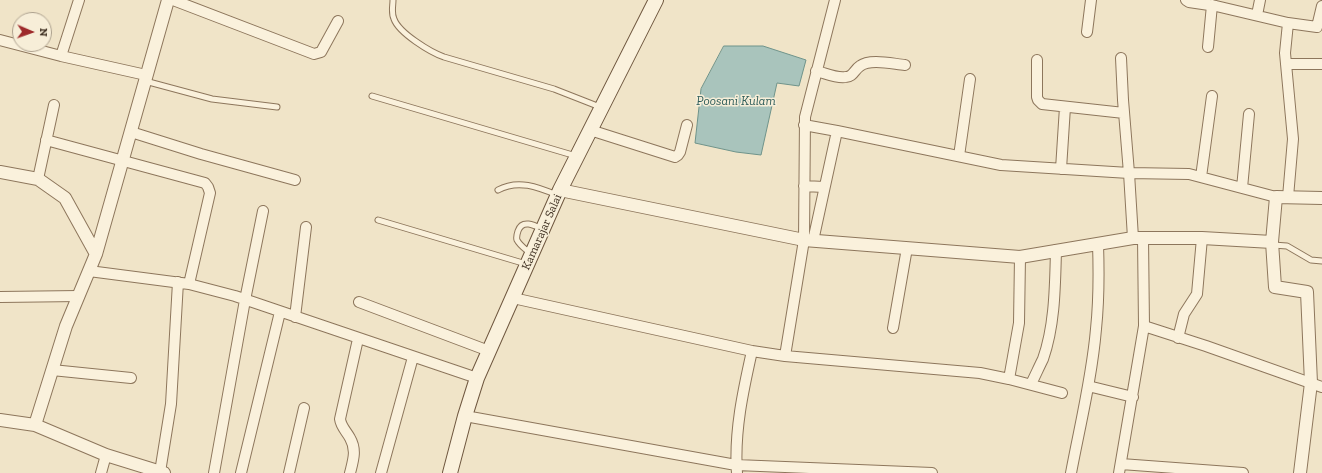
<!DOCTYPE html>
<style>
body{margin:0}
#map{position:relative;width:1322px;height:473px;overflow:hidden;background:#f0e4c8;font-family:"Zilla Slab",serif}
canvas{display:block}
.north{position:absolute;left:12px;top:12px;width:40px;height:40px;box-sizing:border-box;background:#f7eed8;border:1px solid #ada18e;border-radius:50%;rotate:92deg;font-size:11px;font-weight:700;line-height:16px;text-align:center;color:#3d2e20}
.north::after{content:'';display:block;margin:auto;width:14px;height:18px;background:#9e2a2b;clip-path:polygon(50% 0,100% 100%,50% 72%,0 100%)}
</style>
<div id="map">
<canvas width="1322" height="473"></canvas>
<div class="north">N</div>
</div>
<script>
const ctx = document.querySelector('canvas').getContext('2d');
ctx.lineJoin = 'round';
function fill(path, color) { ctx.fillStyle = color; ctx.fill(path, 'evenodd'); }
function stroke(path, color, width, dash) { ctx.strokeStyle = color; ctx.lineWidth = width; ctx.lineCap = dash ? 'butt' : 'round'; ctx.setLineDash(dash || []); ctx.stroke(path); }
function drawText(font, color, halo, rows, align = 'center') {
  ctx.font = font + ' "Zilla Slab",serif'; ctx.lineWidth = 3; ctx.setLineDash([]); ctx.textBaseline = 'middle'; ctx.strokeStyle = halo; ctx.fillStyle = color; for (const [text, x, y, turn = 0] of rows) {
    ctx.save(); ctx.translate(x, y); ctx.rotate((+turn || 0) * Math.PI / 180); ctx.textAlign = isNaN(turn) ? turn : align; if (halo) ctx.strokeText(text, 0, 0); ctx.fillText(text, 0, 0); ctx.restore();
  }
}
const water = new Path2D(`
 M724,46H763L806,60L799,86L777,83L761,155L736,152L695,143L701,89Z`);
const service = new Path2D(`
 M393,0C393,6 391,13 394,19C399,33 430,52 444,57L554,89L600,107
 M145,81L212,99L277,107
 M372,96L576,156
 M498,190C518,179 538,187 557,195
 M378,220L526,264
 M1273,245L1287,246L1311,260L1322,261
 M531,254C527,250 520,246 517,240C516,237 517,234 518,231C522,219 534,225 542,229`);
const minor = new Path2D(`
 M173,0L314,54L321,52L338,21
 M1186,0L1189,2L1216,6L1288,23L1285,53L1293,139L1288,197
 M1257,15L1260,0
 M1288,23L1317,27L1322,6
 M1087,32L1091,0
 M0,40L61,56L146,75
 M1208,47L1212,5
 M61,56L79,0
 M1037,60V97L1038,100L1042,104L1124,113
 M1286,64H1322
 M816,71C825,73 837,79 846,77C853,77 854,70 860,66C870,58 893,64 905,65
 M804,125L837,131
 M590,130L675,157L678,155L680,152L687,125
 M131,132L201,154L295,180
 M46,140L205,183L208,187L210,193L189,284
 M959,156L970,79
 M1061,169L1065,107
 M1201,177L1212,96
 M38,179L54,105
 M804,186L824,187
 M1242,188L1249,114
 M1133,238L1129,173L1189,174L1276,197
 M813,241L837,131L1001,165L1129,173L1123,100L1121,58
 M89,271L189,284L235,296L477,378
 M0,297L79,296
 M513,298L752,351L785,356L980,373L1009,379L1062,393
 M359,302L489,351
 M295,317L306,227
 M1144,326L1206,346L1322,387
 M893,328L907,248
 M1178,338L1184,314L1197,294L1202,238
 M785,356L804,240L805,117L835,0
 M52,370L131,378
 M1009,379L1019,323L1020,257
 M1031,384C1035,376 1039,367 1043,359C1055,325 1055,286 1056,250
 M1088,386L1133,397
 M465,416L736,465L932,473
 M1121,464L1243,473
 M160,472L171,404L178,282
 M101,473L106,455
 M214,473L245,300L263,211
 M241,473L280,312
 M289,473L304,408
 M350,473C353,461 357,450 350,438C347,432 341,427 340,419L358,339
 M381,473L413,357
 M737,473C734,432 743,391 752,351
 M1071,473C1080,425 1092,377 1096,329C1099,300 1099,272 1098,244
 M1119,473L1144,326L1143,238`);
const tertiary = new Path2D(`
 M0,172L38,179L65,198L96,254
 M560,190L804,240L1020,257L1133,238H1202L1272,242
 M0,420L35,425L106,455L164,473
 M35,425L66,326L96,254L168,0
 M1300,473L1311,383L1307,292L1275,287L1272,242L1276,197L1322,198`);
const secondary = new Path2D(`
 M450,473L465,416L477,378L560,190L656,0`);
const streetNames = [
 ["Kamarajar Salai",542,232,-66]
];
const waterNames = [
 ["Poosani Kulam",736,101]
];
fill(water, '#a9c4bc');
stroke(water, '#6f938a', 1);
stroke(service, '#8d765c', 7);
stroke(minor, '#8d765c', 12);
stroke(tertiary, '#8d765c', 14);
stroke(secondary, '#6f573f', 16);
stroke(service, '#faf1dc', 5);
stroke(minor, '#faf1dc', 10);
stroke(tertiary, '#faf1dc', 12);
stroke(secondary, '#faf1dc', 14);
drawText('12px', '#3d2e20', '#f7eed8', streetNames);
drawText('italic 13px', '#2f5d5a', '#f7eed8', waterNames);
</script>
